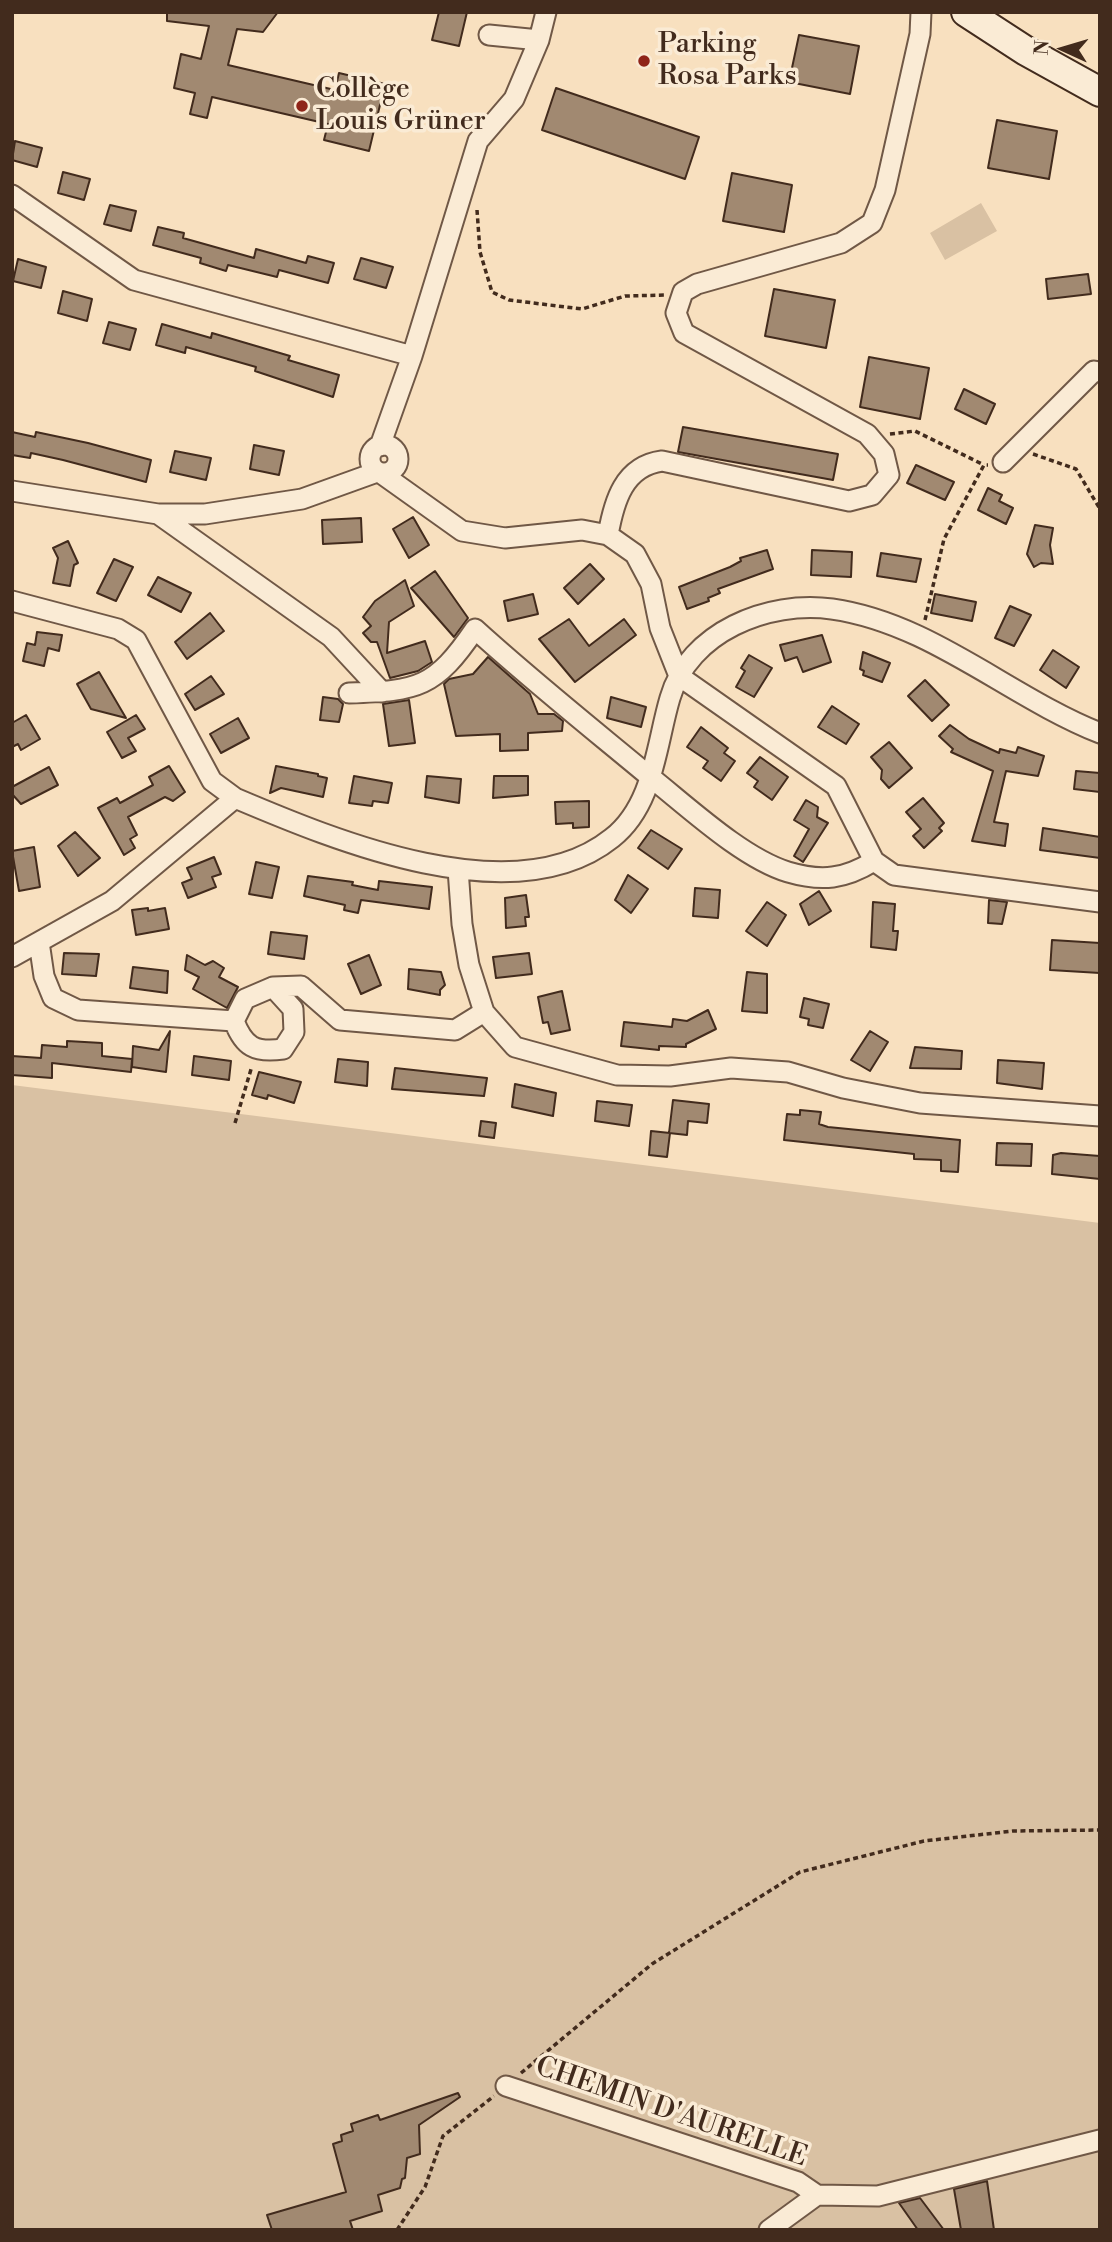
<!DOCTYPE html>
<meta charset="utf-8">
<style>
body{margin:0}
#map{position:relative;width:1112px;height:2242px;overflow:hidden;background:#f8e0bf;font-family:"Libre Bodoni",serif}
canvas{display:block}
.frame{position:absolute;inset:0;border:14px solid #422b1d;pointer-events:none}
.north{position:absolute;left:1028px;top:14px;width:70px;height:70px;-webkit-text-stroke:5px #faebd5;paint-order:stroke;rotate:274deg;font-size:19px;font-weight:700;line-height:28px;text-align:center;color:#422b1d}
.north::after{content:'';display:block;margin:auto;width:24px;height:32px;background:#422b1d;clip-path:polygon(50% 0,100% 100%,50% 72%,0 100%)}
</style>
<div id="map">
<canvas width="1112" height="2242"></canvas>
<div class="frame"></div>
<div class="north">N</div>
</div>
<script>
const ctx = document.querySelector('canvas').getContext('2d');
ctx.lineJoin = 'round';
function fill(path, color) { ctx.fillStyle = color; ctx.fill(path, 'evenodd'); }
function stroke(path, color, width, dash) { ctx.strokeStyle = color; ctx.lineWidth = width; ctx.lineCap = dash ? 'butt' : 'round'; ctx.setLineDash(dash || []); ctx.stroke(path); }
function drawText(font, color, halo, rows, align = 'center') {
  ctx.font = font + ' "Libre Bodoni",serif'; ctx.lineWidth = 7; ctx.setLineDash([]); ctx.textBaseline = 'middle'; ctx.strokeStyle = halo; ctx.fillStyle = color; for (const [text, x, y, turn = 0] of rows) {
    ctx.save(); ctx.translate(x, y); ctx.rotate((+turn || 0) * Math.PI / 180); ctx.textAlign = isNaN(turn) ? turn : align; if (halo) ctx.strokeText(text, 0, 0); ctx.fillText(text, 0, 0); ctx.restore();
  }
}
const green = new Path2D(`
 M981,203L997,231L945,260L930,233Z
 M12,1085L1100,1223V2230H12Z`);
const building = new Path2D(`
 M167,12H278L263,32L237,29L228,65L335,90L339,73L385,84L369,151L324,140L328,124L212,97L207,118L190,114L195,93L174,88L181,54L201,59L209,26L167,21Z
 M439,12H467L459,46L432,40Z
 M799,35L859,46L850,94L789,82Z
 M556,88L699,137L685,179L542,130Z
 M997,120L1057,131L1049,179L988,168Z
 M15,141L42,148L37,167L12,160Z
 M63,172L90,179L84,200L58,193Z
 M732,173L792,185L784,232L723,221Z
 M110,205L136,211L131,231L104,224Z
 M158,227L184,233L183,238L254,258L256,249L306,263L308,256L334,263L328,283L279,270L277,277L228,265L226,271L200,263L201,258L153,245Z
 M361,258L393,267L386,288L354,279Z
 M18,259L46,267L41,288L13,281Z
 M1088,274L1091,294L1048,299L1046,279Z
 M774,289L835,300L826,348L765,336Z
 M63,291L92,299L87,321L58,313Z
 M109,322L136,329L130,350L103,343Z
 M162,324L211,338L212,333L290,356L288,360L339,375L333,397L255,371L256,367L186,347L185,353L156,345Z
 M869,357L929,368L920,419L860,407Z
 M964,389L995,404L986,424L955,409Z
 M683,427L838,454L833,480L678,452Z
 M12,432L35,437L36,432L88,443L151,460L146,482L63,460L31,453L30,458L12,455Z
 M254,445L284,451L279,475L250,469Z
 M175,451L211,458L206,480L170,472Z
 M916,465L954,482L945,500L907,483Z
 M988,488L1002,495L999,501L1013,508L1006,524L978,510Z
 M413,517L429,545L409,558L393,529Z
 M361,518L362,542L323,544L322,520Z
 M1035,525L1053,528L1050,545L1053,564L1041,563L1034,567L1027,554Z
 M68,541L78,563L74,565L70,586L53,583L58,558L53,548Z
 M767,550L773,569L718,589L720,593L708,598L709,601L687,609L679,587L730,567L741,561L740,558Z
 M812,550L852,552L851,577L811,575Z
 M881,553L921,559L916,582L877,576Z
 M114,559L133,567L116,601L97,593Z
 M590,564L604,579L578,604L564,588Z
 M435,571L468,618L454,637L411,588Z
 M158,577L191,593L181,612L148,595Z
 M405,580L414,606L389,622L387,653L425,641L432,662L418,671L390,678L377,642H371L363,633L371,626L363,617L375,601Z
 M533,594L538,614L508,621L504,601Z
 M935,594L976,602L972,621L931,613Z
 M1010,606L1031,615L1014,646L995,638Z
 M210,613L224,631L187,659L175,642Z
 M569,619L589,646L624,619L636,635L575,682L539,639Z
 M37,632L62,635L59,651L48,648L44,666L23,661L27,643L35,645Z
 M822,635L831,662L803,672L797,657L785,661L780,645Z
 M1053,650L1079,667L1066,688L1040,670Z
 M863,652L890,663L882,682L863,675L864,671L860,669Z
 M749,655L772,668L754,697L736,687L745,671L741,668Z
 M488,657L530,694L538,714H554L563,721L562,731L528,733V750L500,751V734L456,736L444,684L449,679L473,674Z
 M99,672L126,718L91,709L77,684Z
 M211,676L224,694L195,710L185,694Z
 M925,680L949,705L932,721L908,696Z
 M323,697L338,699L343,704L339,722L320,720Z
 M611,697L646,707L641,727L607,718Z
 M409,700L415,743L389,746L383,704Z
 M832,706L859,724L846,744L818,727Z
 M26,715L40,739L21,750L18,744L12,747V723Z
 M136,715L145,729L128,738L136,751L122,758L107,732Z
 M238,718L249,738L221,753L210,734Z
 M950,725L969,739L999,753L1000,749L1016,753L1018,747L1044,756L1038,776L1006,771L994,822L1008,824L1005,846L972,841L993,771L951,752L953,749L939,736Z
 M701,727L728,748L724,753L735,761L721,781L703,768L708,761L687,747Z
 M889,742L912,768L889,788L881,779L882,770L871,757Z
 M760,757L788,777L772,800L754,787L758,781L747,773Z
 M169,766L185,792L173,801L165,797L128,817L137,835L130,839L135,848L124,855L98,808L117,798L120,803L153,785L149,777Z
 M276,766L318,774V776L327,778L323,797L281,788L270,793Z
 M49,767L58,785L21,804L12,794V787Z
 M1076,771L1100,773V792L1074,789Z
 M354,776L392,783L388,803L373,801L372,806L349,803Z
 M427,776L461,779L459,803L425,797Z
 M494,776H528V795L493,798Z
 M923,798L944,823L939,828L942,831L924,848L913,836L921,829L906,812Z
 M806,800L818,807L817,817L828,823L803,862L794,856L809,829L794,820Z
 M589,801V827L573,828V823L556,824L555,802Z
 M1043,828L1100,837V858L1040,850Z
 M651,830L682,849L668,869L638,848Z
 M75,832L100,858L78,876L58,846Z
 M34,847L40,887L19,891L12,851Z
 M214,857L221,874L212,877L216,887L188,898L182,883L192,879L187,868Z
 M256,862L279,867L272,898L249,894Z
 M628,875L648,889L631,913L615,900Z
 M308,876L353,882L352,885L378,890L379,881L432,887L429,909L361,900L358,913L344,910L345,905L304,896Z
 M695,888L720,890L718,918L693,916Z
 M819,891L831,911L809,925L800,904Z
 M526,895L529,917H525L526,926L506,928L505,898Z
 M989,900L1007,902L1002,924L988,923Z
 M767,902L786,915L767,946L746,931Z
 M873,902L895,904L893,931H898L896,950L871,947Z
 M148,908V911L165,908L169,929L136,935L132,910Z
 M271,932L307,936L304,959L268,954Z
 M1052,940L1100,943V973L1050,970Z
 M64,953L99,954L96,976L62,974Z
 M529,953L532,974L496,978L493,957Z
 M187,955L205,965L213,961L224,968L219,977L238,987L227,1008L193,989L199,977L185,970Z
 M369,955L381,985L361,994L348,964Z
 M133,967L168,971L167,993L130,988Z
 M409,969L441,972L445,985L440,990V995L408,989Z
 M747,972L767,974V1013L742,1011Z
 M562,991L570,1030L551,1034L548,1022L543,1023L538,997Z
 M804,998L829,1004L823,1028L808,1025L809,1019L800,1017Z
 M708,1010L716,1029L686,1044V1047L659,1046V1050L621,1046L624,1022L672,1027L673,1019L687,1021Z
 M170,1031L166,1072L132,1067L133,1046L159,1050Z
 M870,1031L888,1042L870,1071L851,1060Z
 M67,1041L102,1043V1056L132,1059L131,1072L52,1063V1078L12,1075V1056L41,1058L42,1045L67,1047Z
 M915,1047L962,1051L961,1069L910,1068Z
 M194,1056L231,1061L229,1080L192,1075Z
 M338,1059L368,1062L367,1086L335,1082Z
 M998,1060L1044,1063L1042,1089L997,1083Z
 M395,1068L487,1078L484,1096L392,1089Z
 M259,1072L301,1082L294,1103L268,1095L267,1099L252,1095Z
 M515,1084L556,1093L553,1116L512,1107Z
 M673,1100L709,1104L707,1123L688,1121L687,1135L669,1133Z
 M597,1101L632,1105L629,1126L595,1121Z
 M800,1110L821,1112L819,1124L828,1127L960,1140L958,1172L941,1171V1160L914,1159V1154L784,1140L787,1114L800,1115Z
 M481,1121L496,1123L494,1138L479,1136Z
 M651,1131L670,1133L667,1157L649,1155Z
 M997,1143L1032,1144L1031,1166L996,1165Z
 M1061,1153L1100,1156V1179L1052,1174L1053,1155Z
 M458,2093L460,2097L419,2125L420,2154L407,2158L405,2178L402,2179L400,2188L378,2195L382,2211L350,2221L353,2230H272L267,2215L346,2192L333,2144L342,2141L341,2135L353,2131L351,2124L378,2115L380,2120Z
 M987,2181L994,2230H961L954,2189Z
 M920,2198L944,2230H918L899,2203Z`);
const path = new Path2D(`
 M477,210L480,252L492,292L509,300L582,309L625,296L666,295
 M890,434L915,431L984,465
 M1033,454L1076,469L1100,509
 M925,620L944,539L984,465H988
 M235,1123L252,1066
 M521,2073L652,1964L800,1872L924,1841L1013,1831L1100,1830
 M397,2230L425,2187L443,2136L494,2096`);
const street = new Path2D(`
 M489,35L539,40
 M12,195L134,280L412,356
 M370 459a14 14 0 1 1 28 0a14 14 0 1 1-28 0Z
 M380,446L412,356L478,141L514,99L539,40L546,12
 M1003,462L1094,371L1100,372
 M382,474L462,531L505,538L582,530L608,535L635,554L651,584L660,628L679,676L836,786L874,861L894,875L1100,902
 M12,491L158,514H205L302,499L377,472
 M158,514L331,637L382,692
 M608,535C614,501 624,466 662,461L849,501L872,495L889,475L884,454L867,434L684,333L676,313L683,292L697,284L841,243L872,223L885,190L920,34L921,12
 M12,601L118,629L136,640L212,781L235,798
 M349,693C418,691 435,688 475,629C531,680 590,727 649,776C687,806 742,858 788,872C822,882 845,879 874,861
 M458,869L462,924L469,965L484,1012L515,1047L617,1075L670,1076L731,1068L788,1072L843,1088L920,1103L1100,1116
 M39,942L44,976L53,998L78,1010L234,1021L245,999L273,987L301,986L340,1020L455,1030L484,1012
 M12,957L112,901L235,798C334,840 515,916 612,838C654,805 656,745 670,698C689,632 768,600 832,609C931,623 1009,697 1100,733
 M234,1021C244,1047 255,1053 283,1049L294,1032L293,1009L273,987
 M506,2086L798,2182L817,2195
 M817,2195L878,2196L1100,2140
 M769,2230L817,2195`);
const secondary = new Path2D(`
 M966,12L1026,51L1100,92`);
const markers = [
 [644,61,7,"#8f2418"],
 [302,106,7,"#8f2418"]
];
const poiNames = [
 ["Parking",658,45],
 ["Rosa Parks",658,77],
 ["Collège",316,90],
 ["Louis Grüner",316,122]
];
const streetNames = [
 ["CHEMIN D'AURELLE",671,2113,19]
];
fill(green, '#d9c1a3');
fill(building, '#a18971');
stroke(building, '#422b1d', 2);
stroke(street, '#705846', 23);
stroke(secondary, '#422b1d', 32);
stroke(path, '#422b1d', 3.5, [5, 3.5]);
stroke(street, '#faebd5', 19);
stroke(secondary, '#faebd5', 28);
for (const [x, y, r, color] of markers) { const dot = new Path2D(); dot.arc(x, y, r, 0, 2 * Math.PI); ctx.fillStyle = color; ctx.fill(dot); stroke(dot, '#faebd5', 2.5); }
drawText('28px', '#422b1d', '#faebd5', poiNames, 'left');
drawText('28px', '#422b1d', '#faebd5', streetNames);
</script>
